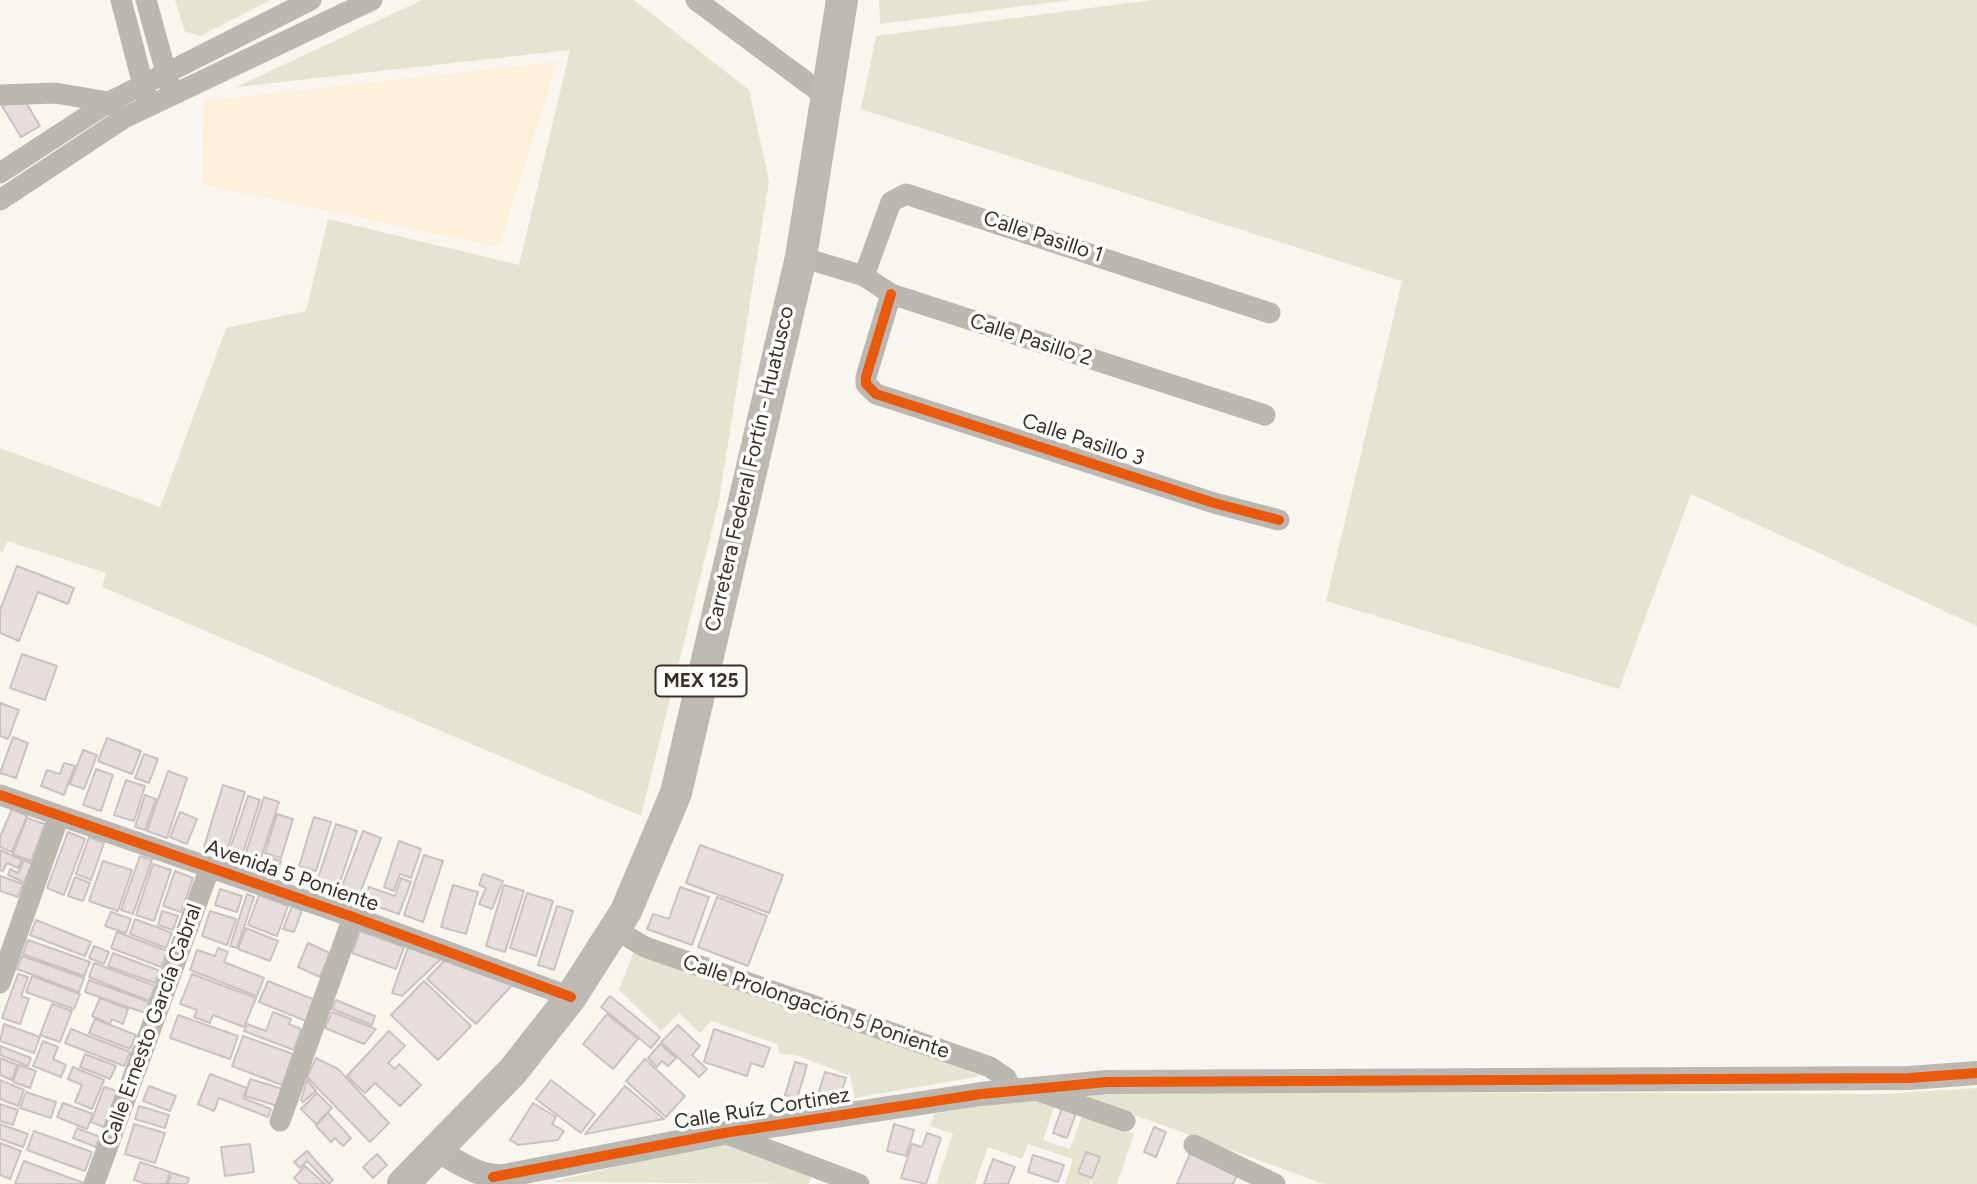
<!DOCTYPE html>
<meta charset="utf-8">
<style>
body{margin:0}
canvas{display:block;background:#f9f6ef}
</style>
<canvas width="1977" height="1184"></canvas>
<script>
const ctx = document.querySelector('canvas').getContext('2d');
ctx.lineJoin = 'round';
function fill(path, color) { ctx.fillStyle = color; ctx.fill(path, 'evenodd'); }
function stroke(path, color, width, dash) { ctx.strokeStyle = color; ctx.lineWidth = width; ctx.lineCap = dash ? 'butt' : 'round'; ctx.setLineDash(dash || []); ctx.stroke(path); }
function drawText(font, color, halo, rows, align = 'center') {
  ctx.font = font + ' Figtree,sans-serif'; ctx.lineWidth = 7; ctx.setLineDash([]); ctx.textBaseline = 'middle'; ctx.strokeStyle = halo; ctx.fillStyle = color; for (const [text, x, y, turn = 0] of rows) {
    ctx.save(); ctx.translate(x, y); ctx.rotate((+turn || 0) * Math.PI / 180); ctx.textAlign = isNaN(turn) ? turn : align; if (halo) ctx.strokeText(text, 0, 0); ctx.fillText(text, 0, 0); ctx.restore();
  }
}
const built = new Path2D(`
 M557,62L499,247L202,184L204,101Z`);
const green = new Path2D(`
 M175,0H271L200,36L185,32Z
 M422,0H634L749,90L769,181L719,501L641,816L102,587L106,573L7,541L3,552L0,551V448L160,507L226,328L306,311L328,219L519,265L570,50L236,87Z
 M879,0H1071L880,24Z
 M1152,0H1977V626L1691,494L1619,689L1326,601L1402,281L861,109L876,36Z
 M635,948L981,1076L855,1098L850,1076L797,1055L780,1054L777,1044L711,1021L700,1033L679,1013L661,1031L619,990Z
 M1977,1088V1184H1324L1069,1091L1883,1094Z
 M1027,1098L1054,1107L1043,1140L1070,1149L1082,1116L1134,1134L1117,1184H1092V1179L1090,1184H1065L1073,1159L1028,1144L1022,1159L988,1147L975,1184H936L953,1134L930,1126L934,1114Z
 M724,1142L812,1176L808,1184L550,1182Z`);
const building = new Path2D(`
 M24,99L40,126L21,137L2,106Z
 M17,566L74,588L68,604L38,592L19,641L0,633V610Z
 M22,654L57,666L45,700L10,688Z
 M0,703L19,710L8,739L0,736Z
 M13,737L28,743L16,778L0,773Z
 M107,738L141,751L132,774L98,761Z
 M83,750L97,755L84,789L70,784Z
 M144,754L158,759L149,783L135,778Z
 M64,763L75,766L64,795L41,786L47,770L60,774Z
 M96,769L113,775L101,811L83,805Z
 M168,771L187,778L167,838L147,831Z
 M126,780L145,786L134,821L114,815Z
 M223,785L245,792L226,854L204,847Z
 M145,795L156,799L145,830L135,827Z
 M248,796L260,800L241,859L228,855Z
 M264,797L279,802L258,867L243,862Z
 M12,809L27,816L12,852L0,847V837Z
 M180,812L197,819L187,844L170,837Z
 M277,814L293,819L281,858L265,853Z
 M314,817L331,822L316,871L299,866Z
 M27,818L45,824L31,861L13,854Z
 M336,824L357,831L339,885L318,878Z
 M363,831L381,838L357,901L339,894Z
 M68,832L85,839L64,895L47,888Z
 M89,837L104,843L91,880L76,874Z
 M399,841L421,849L411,878L400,874L394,891L384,887Z
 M700,845L783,875L769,913L686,883Z
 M0,850L22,860L18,868L7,863L3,871L0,870Z
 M424,855L443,861L423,922L404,915Z
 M140,856L152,860L133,914L121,910Z
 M266,856L281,861L276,875L261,870Z
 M24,860L32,864L24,882L8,875L10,869L18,873Z
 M103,861L132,870L118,911L89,901Z
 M153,864L171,870L154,921L136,915Z
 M175,871L193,878L181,912L163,906Z
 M483,874L503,881L492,909L479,904L486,888L479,885Z
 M0,876L23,884L18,897L0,891Z
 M75,877L90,883L83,901L68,896Z
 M401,878L411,882L399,914L364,902L369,887L395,896Z
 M453,885L478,892L466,934L441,927Z
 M504,885L524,891L505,952L486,946Z
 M680,887L709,897L692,945L647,929L653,914L669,919Z
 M220,889L242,896L237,912L215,905Z
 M527,893L553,901L536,956L510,948Z
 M247,894L254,897L237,948L230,946Z
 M259,895L288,906L277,936L248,925Z
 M717,897L767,916L748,966L698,947Z
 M292,906L302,910L294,932L283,929Z
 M557,906L573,911L554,970L538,965Z
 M162,911L178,916L173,930L158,925Z
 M210,911L236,919L227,945L202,936Z
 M111,912L131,919L126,933L105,926Z
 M135,919L172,933L166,948L130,934Z
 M36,920L91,942L85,956L30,935Z
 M246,928L278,941L270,961L238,949Z
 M360,931L404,947L396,969L352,953Z
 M117,932L167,951L161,967L111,948Z
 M28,940L90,962L84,976L23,954Z
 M308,943L330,953L320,977L298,967Z
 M409,944L444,956L402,996L392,993Z
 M94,946L109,952L104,964L89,958Z
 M218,948L228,952L224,962L264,978L257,996L190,970L197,950L215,956Z
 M113,953L160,971L155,983L108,966Z
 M22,956L84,978L79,992L17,969Z
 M447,958L513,984L476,1024L427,979Z
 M94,963L155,986L149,1001L89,977Z
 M18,974L28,977L21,996L29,999L20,1024L2,1018Z
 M192,974L256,998L244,1027L213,1015L210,1023L194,1017L197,1010L180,1004Z
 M32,976L80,994L74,1009L26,992Z
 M89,980L149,1002L145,1013L85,992Z
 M268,981L315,1000L306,1021L259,1002Z
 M424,981L471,1026L438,1060L391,1015Z
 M610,996L660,1037L651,1048L601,1007Z
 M100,998L128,1009L123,1024L112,1019L110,1024L92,1016Z
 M336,1000L375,1016L372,1025L332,1009Z
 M52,1004L72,1011L60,1042L40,1035Z
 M273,1012L291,1019L289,1024L301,1029L294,1050L244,1031L247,1024L266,1031Z
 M332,1012L376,1029L364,1044L325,1028Z
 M607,1014L638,1039L613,1069L583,1044Z
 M178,1015L238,1036L230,1059L170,1038Z
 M95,1019L136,1035L130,1049L89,1033Z
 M4,1024L40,1037L34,1053L0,1041Z
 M678,1025L700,1046L692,1055L707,1069L699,1077L661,1042Z
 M71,1029L130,1052L124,1066L65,1043Z
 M714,1029L770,1048L763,1067L751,1063L747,1076L704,1062Z
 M389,1031L405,1046L388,1063L395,1069L399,1064L421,1085L400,1106L375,1083L365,1093L347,1076Z
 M243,1036L293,1054L282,1085L232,1066Z
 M43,1041L58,1047L53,1059L66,1065L61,1077L33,1066Z
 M660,1044L676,1058L668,1066L662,1061L657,1067L648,1058Z
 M0,1046L31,1058L28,1066L0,1055Z
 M85,1054L116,1066L110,1079L80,1067Z
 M0,1058L17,1065L12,1080L0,1075Z
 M316,1058L338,1069L389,1123L370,1142L307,1077Z
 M645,1059L685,1096L666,1117L626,1081Z
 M795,1062L807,1065L797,1099L785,1095Z
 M19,1065L36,1071L30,1088L13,1082Z
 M73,1067L104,1080L92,1109L75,1102L82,1085L68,1079Z
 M825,1072L846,1078L839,1099L816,1101Z
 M210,1074L247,1088L243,1098L271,1109L268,1117L219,1098L214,1111L198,1104Z
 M250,1079L283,1089L278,1106L245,1096Z
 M0,1080L24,1090L18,1106L0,1099Z
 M307,1080L316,1091L303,1102L301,1100Z
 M551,1080L595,1114L581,1133L536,1099Z
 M149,1086L176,1096L170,1111L143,1101Z
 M625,1086L664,1119L585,1134Z
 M104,1087L117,1091L104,1127L91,1122Z
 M26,1092L56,1102L51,1118L20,1108Z
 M317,1093L332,1108L316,1124L301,1109Z
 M63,1103L93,1114L87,1129L57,1117Z
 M533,1103L556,1117L552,1124L564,1131L558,1140L518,1145L510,1140Z
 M0,1104L18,1110L13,1125L0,1121Z
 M139,1106L169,1115L165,1128L135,1119Z
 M1062,1108L1076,1113L1067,1138L1053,1133Z
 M328,1113L351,1138L343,1146L335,1138L331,1142L316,1126Z
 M0,1124L28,1134L23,1147L0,1139Z
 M134,1124L165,1133L155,1163L125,1154Z
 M894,1124L914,1130L906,1156L887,1151Z
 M1154,1127L1166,1132L1156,1157L1144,1152Z
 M77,1128L100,1137L96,1147L73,1138Z
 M34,1131L92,1152L85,1171L27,1150Z
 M927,1133L941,1138L926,1184L901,1178L912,1144L922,1147Z
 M0,1143L21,1151L10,1179L0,1175Z
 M250,1144L254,1172L225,1176L221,1147Z
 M307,1151L333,1180L329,1184L307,1161L300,1168L294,1162Z
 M1191,1151L1239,1170L1233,1184H1177Z
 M1086,1152L1100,1157L1092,1178L1078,1173Z
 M377,1154L387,1165L373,1178L363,1167Z
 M1033,1155L1064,1165L1058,1182L1028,1172Z
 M993,1159L1015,1167L1008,1184H984Z
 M24,1161L84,1183V1184H15Z
 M140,1162L170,1172L166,1184H147L134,1180Z
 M305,1166L325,1184H300L294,1178Z
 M172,1173L189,1178L187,1184H168Z`);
const minor = new Path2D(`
 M121,0L146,96
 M146,0L170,87
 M696,0L828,98
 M0,95L55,93L109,102L113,106
 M0,173L109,102L311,0
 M0,200L124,118L372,0
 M801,257L864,276L891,294L1265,415
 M864,276L891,202L906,194L1270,313
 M891,294L866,377V384L876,394L1214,503L1279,520
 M0,795L353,917L571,997
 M615,929L645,947L990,1067L1006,1078L1012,1090
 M0,983L59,816
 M1036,1090L1125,1121
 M280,1121L353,917
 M724,1133L859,1184
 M1194,1145L1275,1184
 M94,1184L210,867`);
const tertiary = new Path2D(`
 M437,1150C458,1162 479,1178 504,1176L724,1133L981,1094L1107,1082L1909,1078L1977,1073`);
const primary = new Path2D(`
 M403,1184L513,1071L571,997L626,911L676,793L801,257L842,0`);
const cycleway = new Path2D(`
 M891,294L866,377V384L876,394L1214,503L1279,520
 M0,795L353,917L571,997
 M493,1177L724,1133L981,1094L1107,1082L1909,1078L1977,1073`);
const shields = [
 [701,681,91]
];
const shieldNames = [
 ["MEX 125",701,681]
];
const streetNames = [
 ["Calle Pasillo 1",1043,237,18],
 ["Calle Pasillo 2",1031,340,18],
 ["Calle Pasillo 3",1083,440,18],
 ["Carretera Federal Fortín - Huatusco",750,469,-77],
 ["Avenida 5 Poniente",292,876,19],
 ["Calle Prolongación 5 Poniente",816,1007,19],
 ["Calle Ernesto García Cabral",152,1025,-70],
 ["Calle Ruíz Cortinez",762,1109,-9]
];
fill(built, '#fcf0da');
fill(green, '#e4e4d0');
fill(building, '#e5dedd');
stroke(building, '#cac3c2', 2);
stroke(minor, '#bcb8b1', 21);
stroke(tertiary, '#bcb8b1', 24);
stroke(primary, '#bebab3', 32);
stroke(cycleway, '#e8590c', 10);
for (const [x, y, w] of shields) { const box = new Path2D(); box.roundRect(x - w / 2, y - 15.5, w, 31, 5); ctx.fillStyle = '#fff'; ctx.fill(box); stroke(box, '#373126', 2); }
drawText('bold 19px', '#373126', null, shieldNames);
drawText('21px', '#373126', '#fff', streetNames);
</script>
